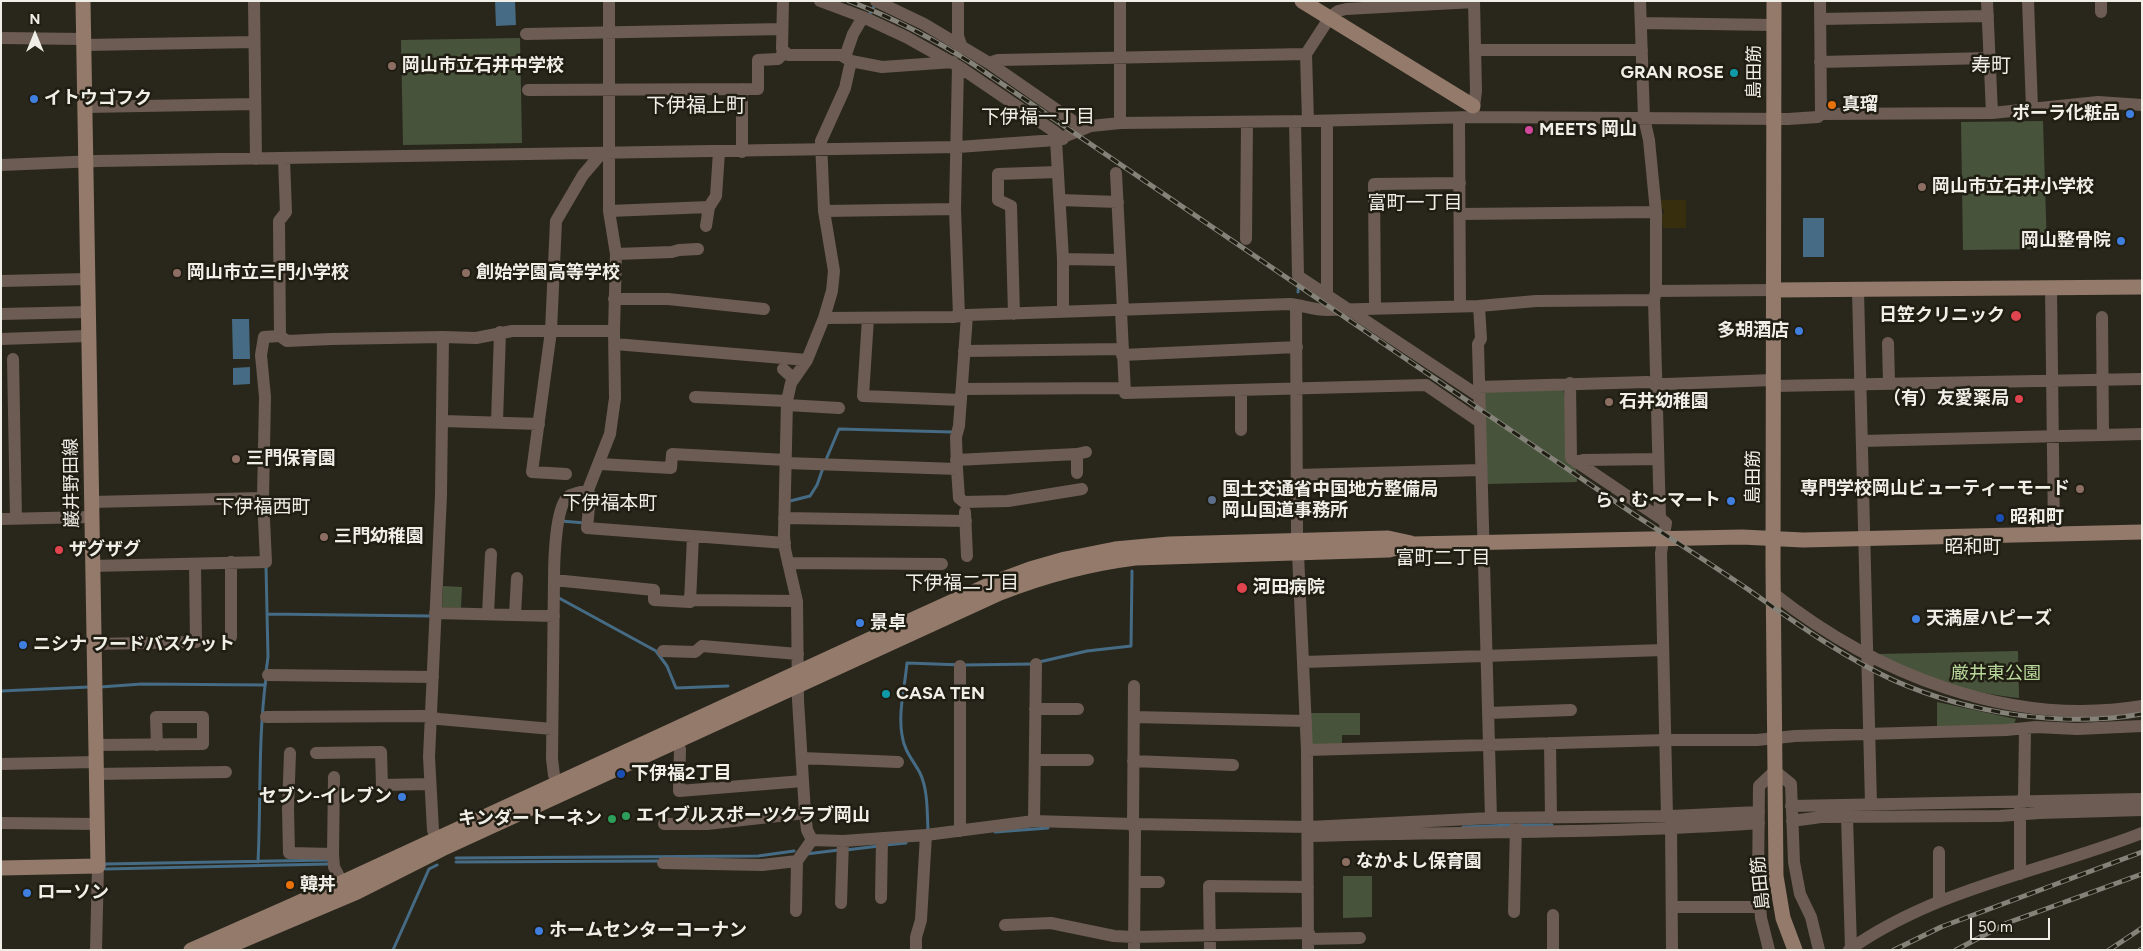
<!DOCTYPE html>
<meta charset="utf-8">
<style>
body{margin:0}
#map{position:relative;width:2143px;height:951px;overflow:hidden;background:#29271c;font-family:Figtree,sans-serif}
canvas{display:block}
.frame{position:absolute;inset:0;border:2px solid #f0efe7;pointer-events:none}
.north{position:absolute;left:10px;top:10px;width:50px;height:50px;-webkit-text-stroke:4px #201d13;paint-order:stroke;rotate:0deg;font-size:14px;font-weight:700;line-height:20px;text-align:center;color:#f0efe7}
.north::after{content:'';display:block;margin:auto;width:18px;height:22px;background:#f0efe7;clip-path:polygon(50% 0,100% 100%,50% 72%,0 100%)}
.scale{position:absolute;left:1970px;top:918px;width:80px;height:22px;box-sizing:border-box;border:2px solid #f0efe7;border-top:0;padding-left:6px;font-size:15px;line-height:18px;white-space:nowrap;color:#f0efe7;-webkit-text-stroke:4px #201d13;paint-order:stroke}
</style>
<div id="map">
<canvas width="2143" height="951"></canvas>
<div class="frame"></div>
<div class="north">N</div>
<div class="scale">50 m</div>
</div>
<script>
const ctx = document.querySelector('canvas').getContext('2d');
ctx.lineJoin = 'round';
function paint(path, color) {
  ctx.fillStyle = color;
  ctx.fill(path, 'evenodd');
}
function trace(path, color, width, dash) {
  ctx.strokeStyle = color;
  ctx.lineWidth = width;
  ctx.lineCap = dash ? 'butt' : 'round';
  ctx.setLineDash(dash || []);
  ctx.stroke(path);
}
function write(font, color, halo, rows, align = 'center') {
  ctx.font = font + ' Figtree,"Noto Sans JP",sans-serif';
  ctx.lineWidth = 5;
  ctx.setLineDash([]);
  ctx.textBaseline = 'middle';
  ctx.strokeStyle = halo;
  ctx.fillStyle = color;
  for (const [text, x, y, turn = 0] of rows) {
    ctx.save();
    ctx.translate(x, y);
    ctx.rotate((+turn || 0) * Math.PI / 180);
    ctx.textAlign = isNaN(turn) ? turn : align;
    if (halo) ctx.strokeText(text, 0, 0);
    ctx.fillText(text, 0, 0);
    ctx.restore();
  }
}
const green = new Path2D(`
 M 520,38 L 522,143 L 403,145 L 401,40 Z
 M 2043,121 L 2047,249 L 1963,250 L 1961,122 Z
 M 1563,388 L 1576,467 L 1577,482 L 1486,484 L 1484,390 Z
 M 443,586 L 462,587 L 461,608 L 442,607 Z
 M 2018,651 L 2019,698 C 1972,693 1917,679 1878,654 Z
 M 1937,702 L 2016,719 L 2013,727 L 1937,729 Z
 M 1309,713 L 1360,713 L 1360,735 L 1342,735 L 1342,746 L 1310,746 Z
 M 1343,876 L 1372,876 L 1372,917 L 1343,918 Z`);
const sand = new Path2D(`
 M 1660,200 L 1686,200 L 1686,228 L 1663,228 L 1663,224 L 1660,224 L 1660,214 L 1664,214 L 1664,209 L 1660,209 Z`);
const water = new Path2D(`
 M 495,1 L 515,1 L 516,25 L 496,26 Z
 M 1803,218 L 1824,218 L 1824,257 L 1803,257 Z
 M 232,319 L 249,319 L 250,359 L 233,359 Z
 M 250,367 L 250,384 L 233,385 L 233,368 Z`);
const stream = new Path2D(`
 M 869,15 L 875,5
 M 1298,292 L 1299,282
 M 825,462 L 839,429 L 952,432
 M 790,501 L 810,496 L 817,485 L 823,468
 M 561,521 L 585,523
 M 559,598 L 656,651 L 667,666 L 676,688 L 728,686
 M 267,614 L 430,616
 M 1039,662 L 1087,651 L 1131,646 L 1132,571
 M 266,672 L 268,657 L 266,566
 M 100,687 L 142,684 L 265,685
 M 1,691 L 89,687
 M 1518,825 L 1552,825
 M 1463,827 L 1512,825
 M 928,830 C 927,811 928,790 920,773 C 913,760 904,751 902,735 C 898,712 905,686 907,663 L 963,665 L 1033,664
 M 995,832 L 1048,828
 M 885,845 L 906,843
 M 846,850 L 879,846
 M 806,854 L 839,850
 M 456,858 L 758,856 L 794,851
 M 258,862 C 261,801 258,739 266,678
 M 456,862 L 660,861
 M 104,866 L 105,864 L 329,860
 M 103,867 L 105,869 L 329,864
 M 393,950 L 429,869 L 437,865`);
const street = new Path2D(`
 M 254,1 L 256,159
 M 609,1 L 609,211 L 616,254 L 614,331 L 615,398 L 610,434 L 588,490 L 590,497 L 587,528 L 785,543
 M 783,1 L 782,49 L 788,55 L 841,55 L 851,61 L 882,67 L 953,62
 M 820,1 L 863,17 L 906,37 L 958,66 L 955,209 L 959,316
 M 876,1 L 924,24 L 989,63 L 998,60 L 1306,54
 M 958,1 L 958,36 L 961,45 L 960,48
 M 1120,1 L 1120,123
 M 1640,1 L 1644,118 L 1649,140 L 1656,212 L 1656,291 L 1654,300 L 1660,518 L 1666,523 L 1661,553 L 1667,816
 M 1820,1 L 1821,114
 M 1987,1 L 1992,113
 M 2028,1 L 2032,108
 M 2101,1 L 2101,12
 M 1820,19 L 1988,16
 M 1641,23 L 1774,25
 M 526,34 L 782,29
 M 1,38 L 83,39
 M 84,45 L 254,42
 M 1475,50 L 1642,50
 M 845,57 L 853,34 L 863,17
 M 1820,62 L 1989,58
 M 989,63 L 1083,128
 M 958,66 L 1055,132 L 1063,139
 M 528,90 L 758,89 L 758,60 L 778,59 L 784,53
 M 85,107 L 255,104
 M 1473,115 L 1476,91 L 1474,1
 M 1459,118 L 1460,306
 M 1295,121 L 1298,276 L 1479,396
 M 1308,121 L 1306,54 L 1330,17 L 1338,11 L 1346,9 L 1474,2
 M 1056,140 L 1063,259 L 1063,312
 M 742,152 L 742,89
 M 1,165 L 97,161 L 958,147 L 1056,140 L 1091,126 L 1120,123 L 1308,121 L 1473,117 L 1788,119 L 1818,117 L 1821,114 L 1992,113 L 2098,102 L 2142,105
 M 1116,173 L 1123,311
 M 1060,200 L 1118,202
 M 609,211 L 709,207
 M 824,211 L 955,209
 M 1460,214 L 1656,212
 M 706,226 L 709,207 L 716,196 L 719,152
 M 1246,239 L 1247,122
 M 616,254 L 672,252 L 679,250 L 698,249
 M 1063,259 L 1120,260
 M 1,281 L 87,279
 M 2051,288 L 2054,534
 M 1656,291 L 1774,290
 M 1858,291 L 1871,804
 M 1327,295 L 1327,121
 M 614,299 L 668,299 L 764,309
 M 1296,305 L 1297,532 L 1307,750 L 1308,950
 M 1479,306 L 1536,301 L 1654,300
 M 1375,308 L 1374,184 L 1460,183
 M 1121,311 L 1125,393 L 1426,385 L 1480,422
 M 1,314 L 88,312
 M 1014,314 L 1011,206 L 998,200 L 998,174 L 1058,172
 M 2102,317 L 2103,435
 M 824,318 L 953,317 L 967,315 L 1290,304 C 1302,305 1314,310 1327,310 L 1479,306 L 1481,339 L 1478,344 L 1491,818
 M 868,318 L 863,396 L 961,400
 M 280,336 L 287,341 L 331,339 L 443,337
 M 1,339 L 88,336
 M 1888,343 L 1889,383
 M 615,344 L 807,360
 M 964,351 L 1122,349
 M 1122,355 L 1297,347
 M 13,359 L 16,519
 M 783,369 L 794,379
 M 1570,383 L 1571,458 L 1660,518
 M 1773,386 L 2142,379
 M 1479,387 L 1647,382 L 1666,384 L 1773,380
 M 962,389 L 1123,388
 M 1241,390 L 1241,430
 M 695,397 L 787,401
 M 787,405 L 839,408
 M 443,421 L 539,424
 M 497,422 L 500,332
 M 1862,441 L 2142,434
 M 1077,454 L 1077,473
 M 956,460 L 1077,454 L 1086,452
 M 1576,462 L 1583,460 L 1658,459
 M 786,463 L 957,469 L 956,437 L 959,426 L 967,315
 M 600,464 L 671,468 L 672,454 L 786,460
 M 957,469 L 959,498 L 964,502 L 1008,501 L 1082,489
 M 566,474 L 532,472 L 551,331 L 556,221 L 583,175 L 601,154
 M 1297,475 L 1481,470
 M 91,502 L 263,498
 M 965,512 L 967,556
 M 784,518 L 966,521
 M 1,519 L 91,517
 M 231,562 L 231,637
 M 788,563 L 942,564
 M 92,566 L 266,562 L 263,498 L 265,397 L 261,355 L 264,337 L 280,336 L 279,221 L 286,212 L 284,159
 M 554,580 C 554,564 555,504 569,496 C 574,493 582,492 588,490
 M 1773,593 C 1875,674 2010,728 2142,706
 M 690,602 L 693,536
 M 435,613 L 554,616
 M 488,614 L 491,554
 M 515,615 L 517,578
 M 94,644 L 196,642 L 195,564
 M 663,651 L 695,652 L 702,646 L 798,654
 M 1304,662 L 1663,650
 M 960,666 L 960,831
 M 268,675 L 433,677
 M 1035,709 L 1078,709
 M 1488,713 L 1571,710
 M 266,717 L 423,716 L 439,719 L 552,729
 M 1134,717 L 1306,721
 M 677,741 L 680,749 L 679,791 L 803,781
 M 1550,743 L 1551,818
 M 96,745 L 203,744 L 203,717 L 156,717 L 157,745
 M 1307,750 L 1666,740 L 1757,740 L 1795,736 L 2006,730 L 2036,727 L 2077,729 L 2142,726
 M 290,753 L 288,809 L 289,853 L 333,854 L 334,777
 M 316,753 L 381,752 L 382,785 L 430,784
 M 802,758 L 898,762
 M 1035,760 L 1088,760
 M 1133,761 L 1233,765
 M 1,764 L 96,762
 M 96,774 L 226,772
 M 561,790 L 554,775 L 552,759 L 554,580 L 654,590 L 654,600 L 690,602 L 693,600 L 797,601
 M 1791,806 L 2142,799
 M 1847,817 L 1851,948
 M 1034,821 L 1036,664
 M 1671,821 L 1672,950
 M 1792,821 L 1821,817 L 2000,816 L 2039,813 L 2142,810
 M 1,823 L 97,824
 M 664,824 L 707,824 L 805,813
 M 1309,836 C 1459,831 1609,834 1759,823
 M 812,840 L 843,841 L 926,835 L 1034,821 L 1133,824 L 1309,827 L 1491,818 L 1671,816 L 1759,812
 M 812,840 L 807,830 L 805,813 L 798,700 L 797,601 L 785,549 L 784,535 L 787,401 L 791,383 L 807,360 L 824,318 L 832,291 L 834,271 L 824,211 L 821,141 L 845,88 L 851,61
 M 440,846 L 433,830 L 429,757 L 441,495 L 443,337 L 476,338 L 512,331 L 614,331
 M 1939,852 L 1939,902
 M 333,854 L 334,867 L 342,882
 M 663,863 L 762,865 L 797,861 L 812,840
 M 2020,874 L 2020,805 L 2024,795 L 2025,729
 M 1135,882 L 1159,882
 M 881,898 L 882,838
 M 841,903 L 843,841
 M 1672,907 L 1760,907
 M 796,911 L 797,861
 M 1514,912 L 1516,825
 M 1005,925 L 1051,923 L 1114,936 L 1134,937 L 1309,933
 M 1308,939 L 1360,938
 M 96,950 L 98,866
 M 916,950 L 916,937 L 921,920 L 926,835
 M 1134,950 L 1135,831 L 1133,824 L 1134,686
 M 1210,950 L 1209,886 L 1308,887
 M 1553,950 L 1553,915
 M 1769,950 L 1761,918 L 1758,882 L 1759,786 L 1775,771 L 1791,784 L 1794,862 L 1800,894 L 1811,917 L 1819,950
 M 1849,950 C 1936,888 2045,871 2142,833`);
const secondary = new Path2D(`
 M 1302,1 L 1473,106
 M 1774,1 L 1773,566 L 1776,876 L 1783,918 L 1795,950
 M 1774,290 L 2142,287
 M 1,868 L 98,866 L 83,1
 M 191,950 L 293,905 L 918,617 L 995,582 L 1030,569 L 1065,559 L 1115,549 L 1169,544 L 1388,538 L 1411,543
 M 220,950 L 357,892 L 442,849 L 1000,593 C 1043,576 1088,564 1135,558 L 1389,550 L 1412,544 L 1742,537 L 1803,540 L 2142,532`);
const rail = new Path2D(`
 M 849,1 C 893,18 936,40 976,66 L 1635,515 C 1672,539 1709,563 1746,588 C 1793,621 1841,656 1893,680 C 1967,713 2062,728 2142,714
 M 1894,950 L 1941,927 L 2142,852
 M 1956,950 L 2007,923 L 2142,874
 M 2109,950 L 2142,928
 M 2140,950 L 2142,949`);
const markers = [
 [392,66,5,"#8d6e63"],
 [1734,73,5,"#0f9aa8"],
 [34,99,5,"#3f7fe0"],
 [1832,105,5,"#e8710a"],
 [2130,114,5,"#3f7fe0"],
 [1529,130,5,"#d1479c"],
 [1922,187,5,"#8d6e63"],
 [2121,241,5,"#3f7fe0"],
 [177,273,5,"#8d6e63"],
 [466,273,5,"#8d6e63"],
 [2016,316,6,"#e0444e"],
 [1799,331,5,"#3f7fe0"],
 [2019,399,5,"#e0444e"],
 [1609,402,5,"#8d6e63"],
 [236,459,5,"#8d6e63"],
 [2080,489,5,"#8d6e63"],
 [1212,500,5,"#5c6f8a"],
 [1731,501,5,"#3f7fe0"],
 [2000,518,5,"#1a4fb4"],
 [324,537,5,"#8d6e63"],
 [59,550,5,"#e0444e"],
 [1242,588,6,"#e0444e"],
 [1916,619,5,"#3f7fe0"],
 [860,623,5,"#3f7fe0"],
 [23,645,5,"#3f7fe0"],
 [886,694,5,"#0f9aa8"],
 [621,774,5,"#1a4fb4"],
 [402,797,5,"#3f7fe0"],
 [626,816,5,"#2e9e5b"],
 [612,819,5,"#2e9e5b"],
 [1346,862,5,"#8d6e63"],
 [290,885,5,"#e8710a"],
 [27,893,5,"#3f7fe0"],
 [539,931,5,"#3f7fe0"]
];
const poiNames = [
 ["岡山市立石井中学校",402,66],
 ["GRAN ROSE",1724,73,"right"],
 ["イトウゴフク",44,99],
 ["真瑠",1842,105],
 ["ポーラ化粧品",2120,114,"right"],
 ["MEETS 岡山",1539,130],
 ["岡山市立石井小学校",1932,187],
 ["岡山整骨院",2111,241,"right"],
 ["岡山市立三門小学校",187,273],
 ["創始学園高等学校",476,273],
 ["日笠クリニック",2005,316,"right"],
 ["多胡酒店",1789,331,"right"],
 ["（有）友愛薬局",2009,399,"right"],
 ["石井幼稚園",1619,402],
 ["三門保育園",246,459],
 ["専門学校岡山ビューティーモード",2070,489,"right"],
 ["国土交通省中国地方整備局",1222,490],
 ["岡山国道事務所",1222,511],
 ["ら・む〜マート",1721,501,"right"],
 ["昭和町",2010,518],
 ["三門幼稚園",334,537],
 ["ザグザグ",69,550],
 ["河田病院",1253,588],
 ["天満屋ハピーズ",1926,619],
 ["景卓",870,623],
 ["ニシナ フードバスケット",33,645],
 ["CASA TEN",896,694],
 ["下伊福2丁目",631,774],
 ["セブン-イレブン",392,797,"right"],
 ["エイブルスポーツクラブ岡山",636,816],
 ["キンダートーネン",602,819,"right"],
 ["なかよし保育園",1356,862],
 ["韓丼",300,885],
 ["ローソン",37,893],
 ["ホームセンターコーナン",549,931]
];
const streetNames = [
 ["島田筋",1755,72,-90],
 ["島田筋",1754,477,-90],
 ["巌井野田線",72,483,-91],
 ["島田筋",1761,883,-96]
];
const parkNames = [
 ["厳井東公園",1996,674]
];
const neighbourhoodNames = [
 ["下伊福一丁目",1038,117],
 ["富町一丁目",1415,203],
 ["下伊福本町",610,503],
 ["下伊福西町",263,507],
 ["昭和町",1973,547],
 ["富町二丁目",1443,558],
 ["下伊福二丁目",962,583]
];
const quarterNames = [
 ["寿町",1991,66],
 ["下伊福上町",696,106]
];
paint(green, '#47543b');
paint(sand, '#362e0d');
paint(water, '#466b84');
trace(stream, '#466b84', 3);
trace(street, '#6d5c53', 12);
trace(secondary, '#947a6b', 15);
trace(rail, '#848279', 5);
trace(rail, '#201d13', 3, [9]);
for (const [x, y, r, color] of markers) {
  const dot = new Path2D();
  dot.arc(x, y, r, 0, 2 * Math.PI);
  ctx.fillStyle = color;
  ctx.fill(dot);
  trace(dot, '#201d13', 2);
}
write('bold 18px', '#f0efe7', '#201d13', poiNames, 'left');
write('18px', '#f0efe7', '#201d13', streetNames);
write('18px', '#b9d89b', '#201d13', parkNames);
write('19px', '#f0efe7', '#201d13', neighbourhoodNames);
write('20px', '#f0efe7', '#201d13', quarterNames);
</script>
